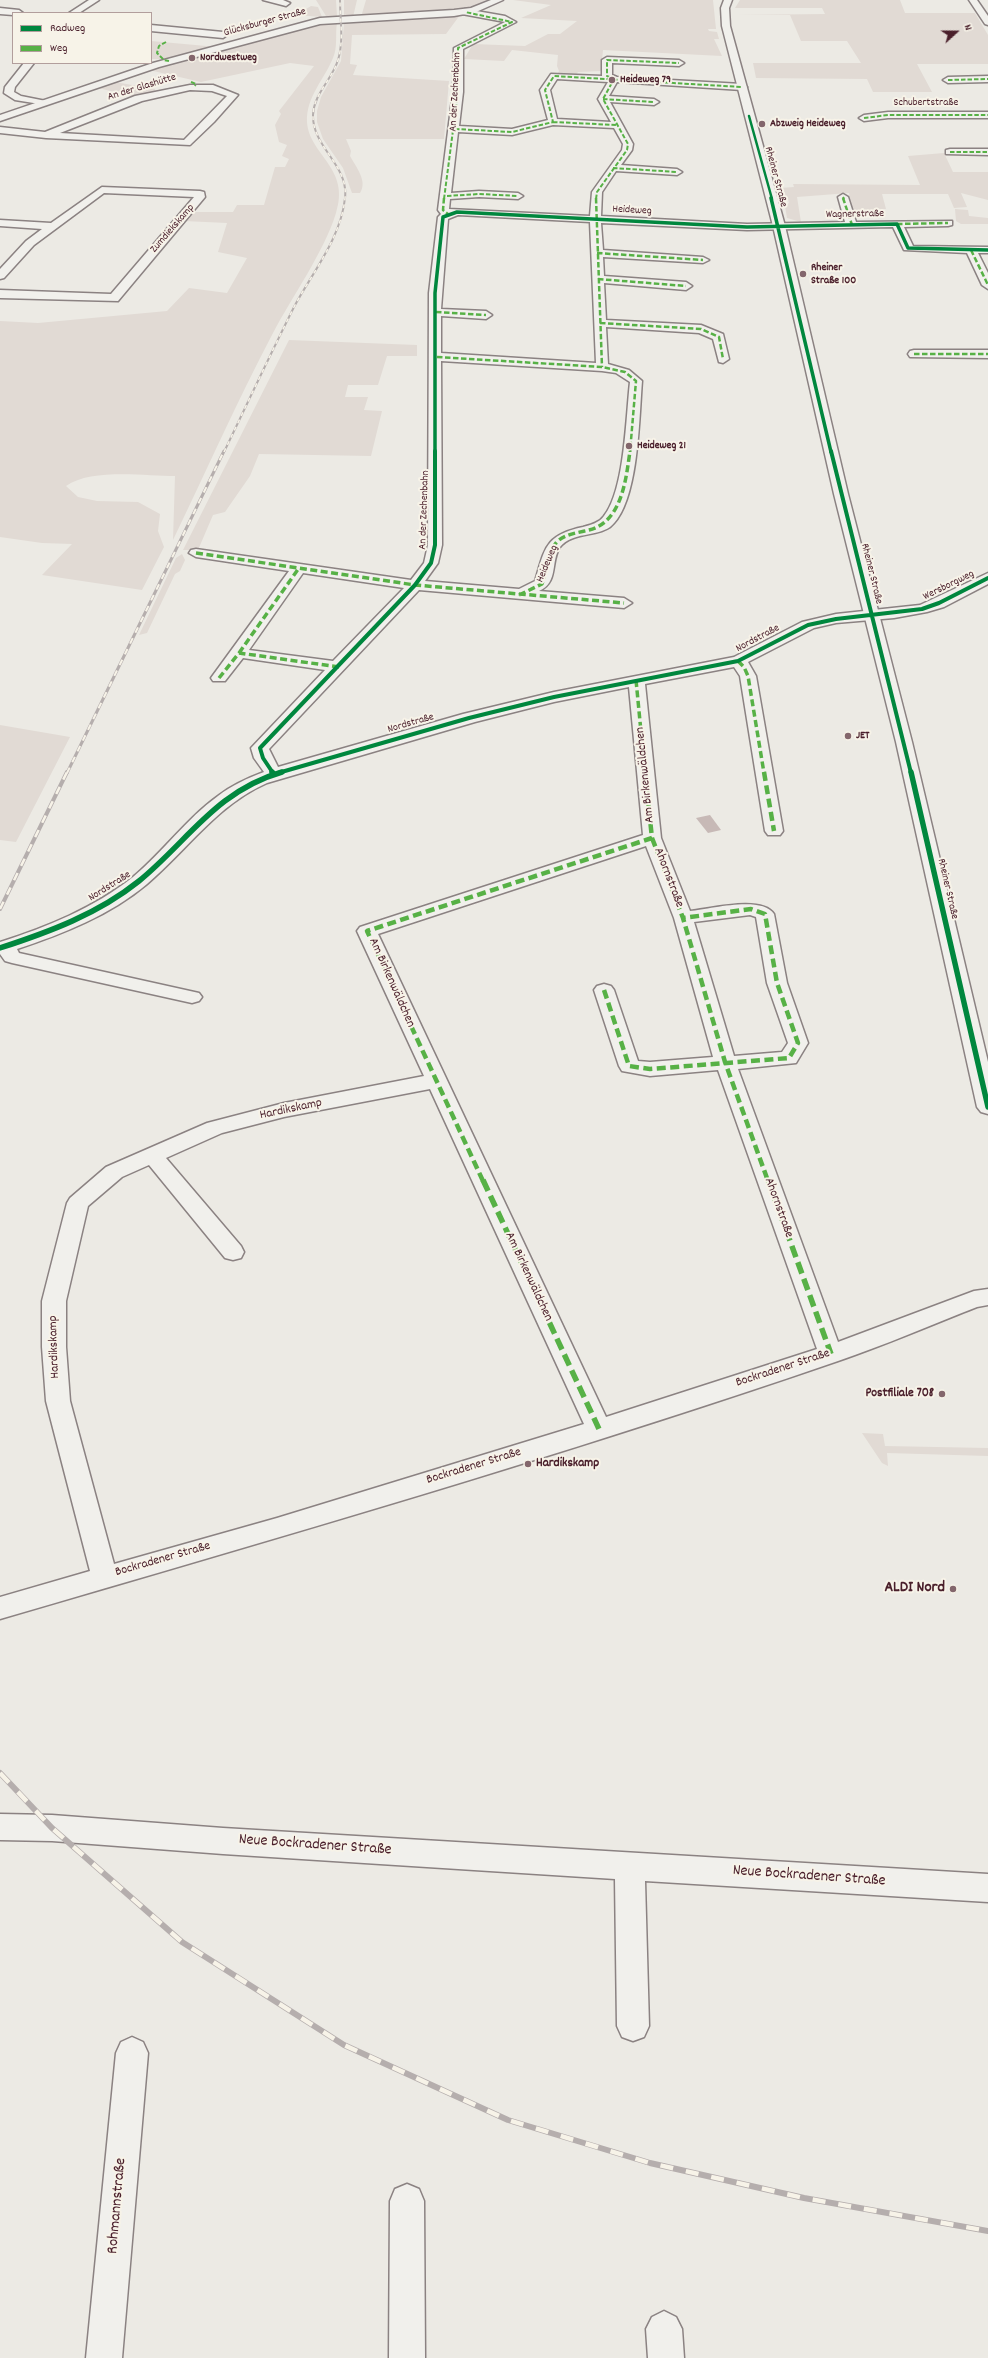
<!DOCTYPE html>
<meta charset="utf-8">
<style>
body{margin:0}
#map{position:relative;width:988px;height:2358px;overflow:hidden;background:#eceae4;font-family:Dekko,sans-serif}
canvas{display:block}
.legend{position:absolute;left:12px;top:12px;width:140px;height:52px;box-sizing:border-box;background:#f7f3e8;border:1px solid #b29e9c;margin:0;padding:5px 7px;list-style:none;font-size:12px;color:#4a1f2b}
.legend li{display:flex;align-items:center;gap:8px;height:20px}
.legend b{width:20px;border:1px solid #b29e9c}
.north{position:absolute;left:936px;top:12px;width:40px;height:40px;-webkit-text-stroke:3px #f7f3e8;paint-order:stroke;rotate:69deg;font-size:11px;font-weight:700;line-height:16px;text-align:center;color:#4a1f2b}
.north::after{content:'';display:block;margin:auto;width:14px;height:18px;background:#4a1f2b;clip-path:polygon(50% 0,100% 100%,50% 72%,0 100%)}
</style>
<div id="map">
<canvas width="988" height="2358"></canvas>
<ul class="legend">
<li><b style="height:5px;background:#00873e"></b>Radweg</li>
<li><b style="height:5px;background:#57b146"></b>Weg</li>
</ul>
<div class="north">N</div>
</div>
<script>
const ctx = document.querySelector('canvas').getContext('2d');
ctx.lineJoin = 'round';
function paint(path, color) {
  ctx.fillStyle = color;
  ctx.fill(path, 'evenodd');
}
function trace(path, color, width, dash) {
  ctx.strokeStyle = color;
  ctx.lineWidth = width;
  ctx.lineCap = dash ? 'butt' : 'round';
  ctx.setLineDash(dash || []);
  ctx.stroke(path);
}
function write(font, color, halo, rows, align = 'center') {
  ctx.font = font + ' Dekko,sans-serif';
  ctx.lineWidth = 4;
  ctx.setLineDash([]);
  ctx.textBaseline = 'middle';
  ctx.strokeStyle = halo;
  ctx.fillStyle = color;
  for (const [text, x, y, turn = 0] of rows) {
    ctx.save();
    ctx.translate(x, y);
    ctx.rotate((+turn || 0) * Math.PI / 180);
    ctx.textAlign = isNaN(turn) ? turn : align;
    if (halo) ctx.strokeText(text, 0, 0);
    ctx.fillText(text, 0, 0);
    ctx.restore();
  }
}
const green = new Path2D(`
 M 316,0 L 336,0 L 337,17 L 326,16 Z
 M 344,0 L 357,0 L 353,17 L 344,17 Z
 M 366,0 L 494,0 L 462,11 L 361,17 Z
 M 513,0 L 713,0 L 716,29 L 708,29 L 709,31 L 717,32 L 719,39 L 714,39 L 722,56 L 603,50 L 601,71 L 578,72 L 575,76 L 557,75 L 559,71 L 557,66 L 558,55 L 512,50 L 504,61 L 464,59 L 473,44 L 525,46 L 548,34 L 560,34 L 577,21 L 521,18 L 551,5 Z
 M 740,0 L 900,0 L 905,13 L 975,13 L 988,35 L 988,64 L 917,64 L 932,92 L 873,92 L 867,79 L 756,78 L 753,63 L 861,63 L 847,41 L 801,41 L 790,15 L 737,15 L 825,14 L 822,8 L 735,8 Z
 M 311,6 L 318,7 L 322,17 L 296,15 Z
 M 460,15 L 446,34 L 352,35 L 350,64 L 357,65 L 353,75 L 449,81 L 444,139 L 346,139 L 351,151 L 350,156 C 356,167 368,181 360,193 L 352,193 L 343,168 L 323,139 L 317,122 L 317,111 L 321,97 L 341,61 L 344,23 Z
 M 323,23 L 337,23 C 335,34 338,47 333,58 C 324,80 306,97 307,122 C 309,155 351,168 336,213 C 324,252 292,297 273,333 C 237,401 206,472 173,540 L 175,476 C 145,476 91,468 66,486 L 78,497 L 97,501 L 138,502 L 160,514 L 158,531 L 164,547 L 142,590 L 42,575 L 72,544 L 42,543 L 0,537 L 0,321 L 38,323 L 167,311 L 189,288 L 227,293 L 247,258 L 218,252 L 227,223 L 184,221 L 192,212 L 233,212 L 237,205 L 264,205 L 275,167 L 285,167 L 289,159 L 282,156 L 287,145 L 279,142 L 275,125 L 281,114 L 279,111 L 314,66 L 290,63 L 201,82 L 149,70 Z
 M 151,41 L 217,47 L 170,59 L 151,59 Z
 M 115,82 L 155,89 L 155,93 L 136,97 L 98,88 Z
 M 944,153 L 953,172 L 988,172 L 988,200 L 961,193 L 967,207 L 954,208 L 948,194 L 882,194 L 886,209 L 851,211 L 849,193 L 797,197 L 801,222 L 787,218 L 785,206 L 789,203 L 788,199 L 781,197 L 780,188 L 794,187 L 793,184 L 920,185 L 908,156 Z
 M 955,209 L 968,210 L 969,216 L 988,218 L 988,224 L 961,224 L 956,221 Z
 M 289,340 L 417,345 L 417,356 L 387,356 L 378,385 L 348,385 L 345,397 L 368,397 L 364,410 L 382,411 L 371,456 L 259,454 L 250,476 L 225,512 L 213,515 L 198,550 L 183,550 Z
 M 182,554 L 185,560 L 180,571 L 175,574 L 147,633 L 139,635 L 176,558 Z
 M 0,725 L 70,737 L 16,842 L 0,840 Z
 M 862,1433 L 883,1434 L 885,1446 L 988,1448 L 988,1456 L 887,1453 L 888,1466 L 882,1463 Z`);
const water = new Path2D(`
 M 710,815 L 721,830 L 708,833 L 696,818 Z`);
const minor = new Path2D(`
 M 89,0 L 99,0 L 79,13 L 69,13 Z
 M 263,0 L 283,0 L 290,3 L 286,6 Z
 M 969,0 L 977,0 L 988,16 L 988,25 L 985,24 Z
 M 0,8 L 19,10 L 23,13 L 13,13 L 13,15 L 0,14 Z
 M 465,9 L 505,16 L 516,22 L 463,49 L 463,92 L 459,126 L 512,129 L 548,120 L 540,90 L 551,74 L 602,76 L 602,60 L 607,57 L 679,60 L 684,63 L 679,66 L 612,63 L 612,75 L 617,77 L 742,84 L 747,87 L 742,90 L 617,82 L 609,96 L 654,99 L 659,102 L 654,105 L 610,102 L 633,144 L 632,150 L 621,165 L 677,169 L 682,172 L 677,175 L 616,171 L 602,192 L 601,216 L 747,224 L 845,222 L 838,197 L 843,194 L 848,197 L 856,222 L 952,221 L 952,225 L 948,226 L 904,227 L 913,246 L 988,247 L 988,253 L 978,253 L 988,273 L 988,289 L 982,285 L 967,253 L 904,250 L 893,227 L 747,230 L 601,223 L 603,250 L 703,257 L 709,260 L 703,263 L 603,257 L 604,276 L 686,282 L 692,286 L 686,290 L 604,283 L 606,320 L 701,325 L 723,334 L 729,359 L 723,363 L 719,362 L 713,339 L 699,333 L 606,327 L 608,364 L 629,370 L 642,381 C 639,416 639,504 610,527 C 596,537 572,532 560,547 C 550,562 559,582 539,591 L 624,598 L 632,603 L 624,608 L 419,590 L 269,749 L 278,767 L 463,714 L 554,692 L 734,657 L 802,622 L 836,614 L 920,605 L 988,573 L 988,584 L 944,607 L 927,612 L 894,618 L 836,623 L 814,628 L 748,662 L 756,676 L 783,831 L 780,835 L 768,835 L 765,831 L 740,676 L 734,667 L 645,684 L 661,838 L 690,911 C 710,909 762,895 774,914 L 787,983 L 808,1043 L 796,1063 L 738,1069 L 838,1342 L 974,1291 L 988,1289 L 988,1305 L 977,1307 C 931,1325 885,1345 838,1361 C 562,1456 280,1537 0,1619 L 0,1597 L 90,1571 L 46,1401 L 42,1347 L 42,1301 L 67,1203 L 70,1198 L 106,1167 L 207,1123 L 284,1103 L 424,1076 L 357,931 L 360,927 L 643,835 L 629,687 L 554,702 L 475,722 L 267,783 C 217,805 188,849 147,884 C 110,915 63,934 17,949 L 19,953 L 199,993 L 202,997 L 199,1001 L 192,1003 L 12,963 L 5,961 L 0,954 L 0,942 C 47,927 94,908 133,877 C 163,852 186,819 218,796 C 232,785 248,778 264,772 L 254,758 L 251,748 L 325,670 L 243,658 L 225,681 L 213,681 L 211,678 L 289,571 L 196,557 L 189,553 L 191,550 L 196,549 L 411,580 L 424,563 L 428,545 L 429,293 L 438,217 L 441,214 L 438,210 L 453,92 L 454,48 L 505,22 L 462,14 L 461,12 ZM 557,79 L 608,82 L 598,99 L 611,122 L 557,119 L 550,90 ZM 553,125 L 614,128 L 623,144 L 622,150 L 592,192 L 590,216 L 449,209 L 450,199 L 479,197 L 518,199 L 523,196 L 518,193 L 479,191 L 451,193 L 458,132 L 512,135 ZM 458,215 L 590,222 L 596,363 L 441,353 L 441,316 L 486,319 L 492,315 L 486,311 L 441,309 L 448,219 ZM 441,361 L 602,371 L 616,373 L 630,382 C 626,416 625,489 604,516 C 599,523 590,525 583,527 C 545,535 545,548 535,581 L 519,589 L 425,581 L 438,563 L 442,545 ZM 303,573 L 404,588 L 333,661 L 249,650 ZM 646,846 L 674,918 L 713,1057 L 650,1062 L 638,1061 L 614,990 L 611,986 L 604,984 L 597,986 L 594,990 L 619,1066 L 622,1071 L 650,1076 L 718,1070 L 817,1349 L 606,1417 L 378,934 ZM 750,915 L 756,917 L 767,983 L 788,1043 L 782,1052 L 734,1056 L 694,922 ZM 430,1089 L 584,1424 L 277,1518 L 114,1564 L 70,1401 L 66,1347 L 66,1301 L 88,1206 L 122,1177 L 149,1165 L 225,1258 L 233,1260 L 241,1258 L 244,1252 L 241,1246 L 166,1158 L 222,1133 L 284,1117 Z
 M 151,25 L 223,32 L 227,35 L 223,38 L 151,31 Z
 M 24,63 L 34,63 L 15,87 L 14,92 L 21,96 L 46,101 L 46,105 L 15,100 L 4,93 L 5,87 Z
 M 988,76 L 988,82 L 948,83 L 943,80 L 948,77 Z
 M 190,85 L 213,85 L 238,95 L 214,122 L 190,145 L 46,138 L 0,133 L 0,127 L 45,132 L 135,96 ZM 190,90 L 212,91 L 227,96 L 184,140 L 60,133 L 142,101 Z
 M 888,112 L 988,112 L 988,118 L 888,118 L 864,121 L 859,118 L 864,115 Z
 M 950,149 L 988,149 L 988,155 L 946,154 L 946,150 Z
 M 102,187 L 200,191 L 204,192 L 205,197 L 118,301 L 0,298 L 0,290 L 111,294 L 194,197 L 104,193 L 34,245 L 4,278 L 0,279 L 0,269 L 26,241 L 42,229 L 0,226 L 0,220 L 51,223 Z
 M 914,350 L 988,350 L 988,358 L 910,357 L 908,354 L 910,351 Z
 M 0,1814 L 52,1815 L 223,1828 L 988,1874 L 988,1902 L 645,1881 L 649,2026 L 644,2037 L 633,2041 L 622,2037 L 617,2026 L 615,1879 L 223,1854 L 52,1841 L 0,1840 Z
 M 132,2037 L 143,2042 L 148,2053 L 122,2358 L 86,2358 L 116,2053 L 121,2042 Z
 M 407,2184 L 419,2189 L 424,2201 L 425,2358 L 389,2358 L 390,2201 L 395,2189 Z
 M 664,2311 L 676,2317 L 682,2329 L 684,2358 L 648,2358 L 646,2329 L 652,2317 Z`);
const major = new Path2D(`
 M 491,0 L 503,0 L 476,12 L 454,16 L 320,24 L 159,67 L 0,121 L 0,115 L 153,63 L 320,18 L 454,10 L 471,8 Z
 M 724,0 L 732,0 L 729,8 L 730,26 L 785,226 L 848,494 L 912,742 L 988,1062 L 988,1114 L 981,1112 L 977,1107 L 896,742 L 834,494 L 773,226 L 722,26 L 721,8 Z`);
const railFar3 = new Path2D(`
 M 224,452 C 247,404 270,355 294,307 C 312,273 341,238 345,198 C 349,165 312,147 313,115 C 314,93 332,80 338,60 C 344,41 340,20 340,0`);
const railFar2 = new Path2D(`
 M 67,773 L 224,451`);
const railFar1 = new Path2D(`
 M 0,909 L 67,772`);
const rail = new Path2D(`
 M 0,1773 L 52,1828 L 182,1942 L 344,2045 L 508,2120 L 650,2163 L 804,2198 L 988,2231`);
const quietFar4 = new Path2D(`
 M 166,42 L 159,46 L 157,53 L 164,60 L 169,61
 M 948,80 L 988,79
 M 191,82 L 196,84 L 195,86
 M 603,99 L 654,102
 M 864,118 L 888,115 L 988,115
 M 553,122 L 616,125
 M 455,129 L 512,132 L 553,122 L 545,90 L 554,76 L 742,87
 M 950,152 L 988,152
 M 613,168 L 677,172
 M 447,196 L 479,194 L 518,196
 M 843,197 L 844,199
 M 444,199 L 458,92 L 458,48 L 512,22 L 465,12
 M 596,199 L 597,192 L 627,150 L 628,144 L 603,99 L 614,79 L 607,76 L 607,60 L 679,63`);
const quietFar3 = new Path2D(`
 M 444,198 L 443,210 L 448,214
 M 596,198 L 602,367
 M 843,198 L 852,225
 M 897,224 L 948,223
 M 971,250 L 988,285
 M 597,253 L 703,260
 M 598,279 L 686,286
 M 436,312 L 486,315
 M 600,323 L 701,329 L 719,337 L 723,359
 M 914,354 L 988,354
 M 437,357 L 602,367 L 625,372 L 636,381 L 630,452`);
const quietFar2 = new Path2D(`
 M 196,553 L 415,585 L 624,603
 M 519,595 L 542,584 C 546,572 547,553 556,543 C 564,534 577,533 589,530 C 622,522 626,479 630,451
 M 239,653 L 299,568
 M 738,661 L 744,667 L 748,676 L 764,773
 M 219,678 L 239,653 L 339,667
 M 636,680 L 645,773`);
const quietFar1 = new Path2D(`
 M 764,772 L 774,831
 M 652,838 L 683,918 L 725,1062 L 768,1181
 M 604,990 L 629,1066 L 650,1069 L 789,1058 L 798,1043 L 777,983 L 765,914 L 751,909 L 683,918
 M 483,1181 L 367,931 L 652,838 L 645,772`);
const quiet = new Path2D(`
 M 483,1180 L 599,1429
 M 768,1180 L 831,1354`);
const cyclewayFar3 = new Path2D(`
 M 749,116 L 772,199`);
const cyclewayFar2 = new Path2D(`
 M 771,198 L 831,452
 M 435,452 L 435,293 L 443,217 L 457,212 L 747,227 L 897,224 L 908,248 L 988,250`);
const cyclewayFar1 = new Path2D(`
 M 831,451 L 911,773
 M 273,773 L 263,758 L 260,748 L 415,585 L 431,563 L 435,545 L 435,451
 M 278,773 L 469,718 L 554,697 L 738,661 L 808,625 L 836,619 L 922,609 L 939,603 L 988,578`);
const cycleway = new Path2D(`
 M 272,772 L 274,774
 M 911,772 L 988,1107
 M 0,948 C 49,932 98,914 139,881 C 188,841 216,791 282,772`);
const markers = [
 [192,58,4,"#83666c"],
 [612,80,4,"#83666c"],
 [762,124,4,"#83666c"],
 [803,274,4,"#83666c"],
 [629,446,4,"#83666c"],
 [848,736,4,"#83666c"],
 [942,1394,4,"#83666c"],
 [528,1464,4,"#83666c"],
 [953,1589,4,"#83666c"]
];
const farStreetnames = [
 ["Glücksburger Straße",265,23,-15],
 ["An der Glashütte",142,88,-17],
 ["An der Zechenbahn",456,92,-87],
 ["Schubertstraße",926,103],
 ["Rheiner Straße",775,177,75],
 ["Heideweg",632,211,3],
 ["Wagnerstraße",855,215,-1],
 ["Zumdiekskamp",173,229,-49],
 ["An der Zechenbahn",425,510,-88],
 ["Heideweg",548,564,-67],
 ["Rheiner Straße",871,574,76],
 ["Wersborgweg",949,586,-26],
 ["Nordstraße",758,639,-28],
 ["Nordstraße",411,724,-16],
 ["Nordstraße",110,887,-32],
 ["Rheiner Straße",947,889,77]
];
const farPoinames = [
 ["Nordwestweg",200,58],
 ["Heideweg 79",620,80],
 ["Abzweig Heideweg",770,124],
 ["Rheiner",811,268],
 ["Straße 100",811,281],
 ["Heideweg 21",637,446],
 ["JET",856,736]
];
const streetNames = [
 ["Am Birkenwäldchen",646,775,-96],
 ["Ahornstraße",668,878,69],
 ["Am Birkenwäldchen",391,983,66],
 ["Hardikskamp",291,1110,-12],
 ["Ahornstraße",778,1208,70],
 ["Am Birkenwäldchen",528,1277,65],
 ["Hardikskamp",55,1347,-92],
 ["Bockradener Straße",783,1369,-18],
 ["Bockradener Straße",474,1467,-17],
 ["Bockradener Straße",163,1560,-16]
];
const poiNames = [
 ["Postfiliale 708",934,1394],
 ["Hardikskamp",536,1464,"left"]
];
const nearPoinames = [
 ["ALDI Nord",945,1589]
];
const nearStreetnames = [
 ["Neue Bockradener Straße",315,1846,4],
 ["Neue Bockradener Straße",809,1877,4],
 ["Rohmannstraße",118,2206,-85]
];
paint(green, '#e1dad4');
paint(water, '#c7b9b6');
trace(minor, '#8b8282', 3);
trace(major, '#8b8282', 3);
paint(minor, '#f1f0ec');
paint(major, '#f1f0ec');
trace(railFar3, '#b5aead', 2);
trace(railFar2, '#b5aead', 3);
trace(railFar1, '#b5aead', 4);
trace(rail, '#b5aead', 6);
trace(railFar3, '#f7f3e8', 1.5, [4]);
trace(railFar2, '#f7f3e8', 2, [6]);
trace(railFar1, '#f7f3e8', 2.5, [8]);
trace(rail, '#f7f3e8', 4.5, [13]);
trace(quietFar4, '#57b146', 2, [4.5, 2]);
trace(quietFar3, '#57b146', 2.5, [5.5, 2.5]);
trace(quietFar2, '#57b146', 3.5, [7, 3.5]);
trace(quietFar1, '#57b146', 4.5, [9, 4.5]);
trace(quiet, '#57b146', 5.5, [12, 5.5]);
trace(cyclewayFar3, '#00873e', 2.5);
trace(cyclewayFar2, '#00873e', 3.5);
trace(cyclewayFar1, '#00873e', 4);
trace(cycleway, '#00873e', 5.5);
for (const [x, y, r, color] of markers) {
  const dot = new Path2D();
  dot.arc(x, y, r, 0, 2 * Math.PI);
  ctx.fillStyle = color;
  ctx.fill(dot);
  trace(dot, '#f7f3e8', 1.5);
}
write('11px', '#4a1f2b', '#f7f3e8', farStreetnames);
write('bold 11px', '#4a1f2b', '#f7f3e8', farPoinames, 'left');
write('13px', '#4a1f2b', '#f7f3e8', streetNames);
write('bold 13px', '#4a1f2b', '#f7f3e8', poiNames, 'right');
write('bold 16px', '#4a1f2b', '#f7f3e8', nearPoinames, 'right');
write('16px', '#4a1f2b', '#f7f3e8', nearStreetnames);
</script>
